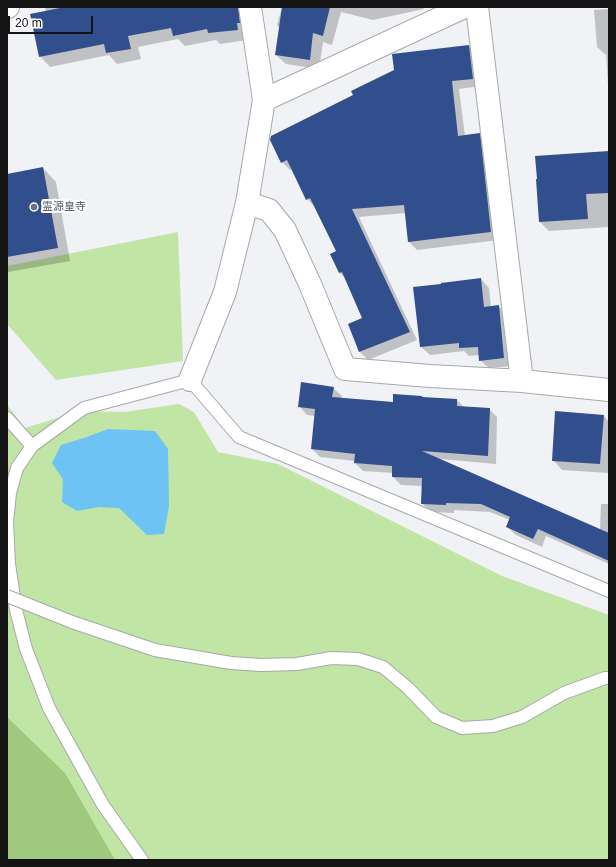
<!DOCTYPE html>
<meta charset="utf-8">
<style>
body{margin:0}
#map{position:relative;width:616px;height:867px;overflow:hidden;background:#f1f2f5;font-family:Arial,sans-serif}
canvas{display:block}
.frame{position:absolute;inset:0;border:8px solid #141415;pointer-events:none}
.scale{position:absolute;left:8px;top:16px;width:85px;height:18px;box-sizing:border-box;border:2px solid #141415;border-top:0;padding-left:5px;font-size:12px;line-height:14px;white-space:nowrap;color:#141415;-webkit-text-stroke:3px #fff;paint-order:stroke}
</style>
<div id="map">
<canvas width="616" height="867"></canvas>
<div class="frame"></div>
<div class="scale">20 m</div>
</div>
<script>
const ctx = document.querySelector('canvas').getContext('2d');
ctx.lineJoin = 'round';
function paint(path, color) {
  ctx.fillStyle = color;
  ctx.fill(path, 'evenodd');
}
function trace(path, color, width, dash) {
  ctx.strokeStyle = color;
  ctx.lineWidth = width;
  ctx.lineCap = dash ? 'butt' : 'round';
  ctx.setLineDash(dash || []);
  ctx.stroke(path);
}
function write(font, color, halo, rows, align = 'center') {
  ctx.font = font + ' Arial,"Noto Sans JP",sans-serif';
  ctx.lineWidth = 4;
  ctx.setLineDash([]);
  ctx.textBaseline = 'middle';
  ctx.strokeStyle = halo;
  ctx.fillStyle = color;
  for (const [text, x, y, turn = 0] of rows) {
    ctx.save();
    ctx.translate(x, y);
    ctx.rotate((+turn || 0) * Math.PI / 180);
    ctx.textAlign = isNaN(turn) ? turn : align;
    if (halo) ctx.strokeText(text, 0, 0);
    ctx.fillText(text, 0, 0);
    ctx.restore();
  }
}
const green = new Path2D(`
 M 178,232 L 183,361 L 56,380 L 7,324 L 7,266 Z
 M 7,404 L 11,410 L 25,428 L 80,411 L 124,412 L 179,404 L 194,412 L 218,452 L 278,464 L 502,576 L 609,615 L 609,860 L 7,860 Z`);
const forest = new Path2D(`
 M 7,717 L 65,773 L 115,860 L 7,860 Z`);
const water = new Path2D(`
 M 108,429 L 155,431 L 168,449 L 169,506 L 164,534 L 147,535 L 119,508 L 99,507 L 77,511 L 62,502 L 63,479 L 52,463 L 61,445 L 87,437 Z`);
const shadow = new Path2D(`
 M 45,7 L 242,7 L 247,40 L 220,44 L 216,40 L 185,46 L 178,39 L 138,47 L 141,59 L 117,64 L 109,55 L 50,67 L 40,56 L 46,12 Z
 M 282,7 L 423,7 L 424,9 L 373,20 L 341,12 L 332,45 L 323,42 L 319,69 L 286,64 L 276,55 L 280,28 L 277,25 Z
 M 609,9 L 609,99 L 606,55 L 597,47 L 594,10 Z
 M 469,46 L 477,54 L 481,86 L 459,89 L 465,136 L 479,134 L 487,142 L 499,240 L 417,250 L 409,242 L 406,213 L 359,217 L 417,340 L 368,360 L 360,352 L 349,324 L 363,319 L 345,278 L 340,273 L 337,252 L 315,207 L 307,199 L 293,169 L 290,170 L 282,162 L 271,140 Z
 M 609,152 L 609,227 L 549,231 L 540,222 Z
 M 43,168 L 56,182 L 70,261 L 8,272 L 7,175 Z
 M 481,279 L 489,288 L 491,307 L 498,306 L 507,314 L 512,366 L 489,368 L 480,360 L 480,355 L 469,356 L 464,351 L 430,355 L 421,347 Z
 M 333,388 L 342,396 L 341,399 L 394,404 L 422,397 L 423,398 L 457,400 L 465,408 L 489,409 L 497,417 L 496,464 L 440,459 L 600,530 L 601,504 L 609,504 L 609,564 L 546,536 L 542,547 L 516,535 L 507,527 L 510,520 L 490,512 L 454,510 L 454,513 L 430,512 L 422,503 L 423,486 L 401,485 L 393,477 L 393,473 L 363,471 L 355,463 L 355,461 L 320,457 L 312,449 L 315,416 L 307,415 L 299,406 Z
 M 604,416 L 609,422 L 609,473 L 562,470 L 553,460 Z`);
const building = new Path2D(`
 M 65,7 L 238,7 L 240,23 L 237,23 L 238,30 L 208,33 L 207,29 L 173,36 L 171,28 L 128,36 L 131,49 L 106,53 L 104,44 L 39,57 L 30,14 Z
 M 282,7 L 330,7 L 323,36 L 313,33 L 310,60 L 275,55 Z
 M 469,45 L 473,79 L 452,81 L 458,136 L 480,133 L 491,232 L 408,242 L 404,205 L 352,209 L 410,332 L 359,352 L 348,324 L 362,318 L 342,272 L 339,273 L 330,254 L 336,251 L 310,198 L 306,200 L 287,160 L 281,163 L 270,140 L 271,136 L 353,95 L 351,91 L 394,70 L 392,54 Z
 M 609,151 L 609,193 L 586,194 L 588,219 L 539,222 L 536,179 L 537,179 L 535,156 Z
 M 43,167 L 58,248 L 7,257 L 7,174 Z
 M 481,278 L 484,307 L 499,305 L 504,358 L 479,361 L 478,347 L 459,348 L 459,343 L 420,347 L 413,287 L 441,284 L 441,283 Z
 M 301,382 L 334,387 L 332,397 L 393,402 L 393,394 L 422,396 L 422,397 L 457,399 L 457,406 L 490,408 L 488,456 L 422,451 L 609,533 L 609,561 L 538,529 L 533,539 L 506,527 L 510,517 L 481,504 L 446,503 L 446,505 L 421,504 L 422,478 L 392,477 L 392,466 L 354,463 L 355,454 L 311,449 L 315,409 L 298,407 Z
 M 555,411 L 604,415 L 600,464 L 552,461 Z`);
const lane = new Path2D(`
 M 7,418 L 32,446
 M 72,622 L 155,650 L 231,663 L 261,665 L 297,664 L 331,658 L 358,659 L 383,667 L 408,688 L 436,717 L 462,728 L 493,726 L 522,717 L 564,693 L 605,678 L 609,678
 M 142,860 L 103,805 L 49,708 L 26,649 L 16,610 L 9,564 L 7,522 L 10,493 L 17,468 L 32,446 L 84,408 L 190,380 L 239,437 L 609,591`);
const street = new Path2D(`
 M 7,7 L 8,7
 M 477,7 L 522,381
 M 264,100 L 464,7
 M 247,203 L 269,210 L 285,230 L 310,284 L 345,369 L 430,376 L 522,381 L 609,390
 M 190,380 L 225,292 L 247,203 L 264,100 L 250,7`);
const laneBridge = new Path2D(`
 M 7,596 L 72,622`);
const markers = [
 [34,207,4,"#6b7280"]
];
const worshipNames = [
 ["霊源皇寺",42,207]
];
paint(green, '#c1e5a4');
paint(forest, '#a0c87e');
paint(water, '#6cc3f4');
paint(shadow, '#0003');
paint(building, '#314e8d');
trace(lane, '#a7a8ab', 14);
trace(street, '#a7a8ab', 24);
trace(lane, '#fff', 12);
trace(street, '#fff', 22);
trace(laneBridge, '#a7a8ab', 14, []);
trace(laneBridge, '#fff', 12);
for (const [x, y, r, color] of markers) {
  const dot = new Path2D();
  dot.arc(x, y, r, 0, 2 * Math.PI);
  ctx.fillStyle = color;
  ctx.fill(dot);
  trace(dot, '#fff', 1.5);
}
write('11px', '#5b616d', '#fff', worshipNames, 'left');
</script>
